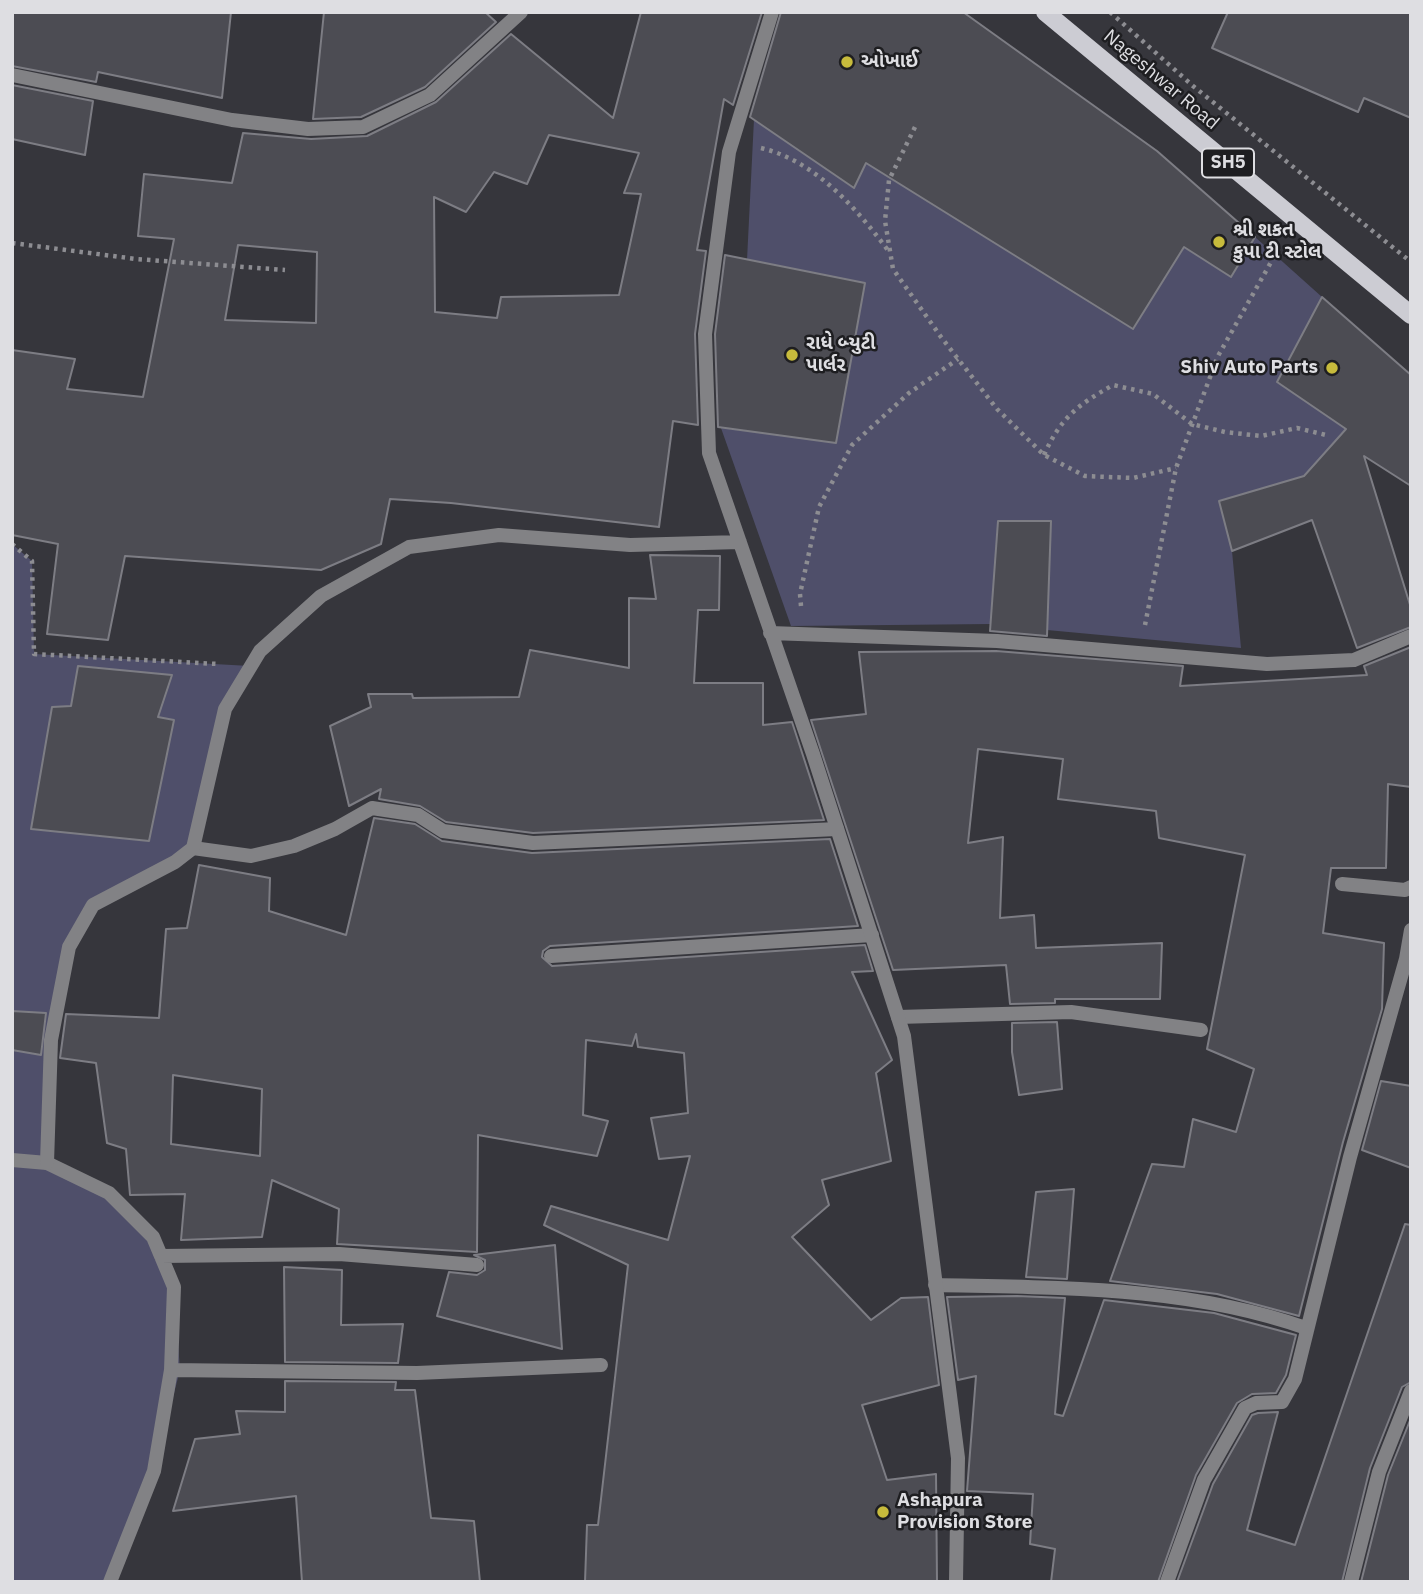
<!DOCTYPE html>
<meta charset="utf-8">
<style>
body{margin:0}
#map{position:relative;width:1423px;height:1594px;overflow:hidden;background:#36363c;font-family:"IBM Plex Sans",sans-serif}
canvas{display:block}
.frame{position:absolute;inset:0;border:14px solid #dedee2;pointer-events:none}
</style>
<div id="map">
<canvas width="1423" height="1594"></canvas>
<div class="frame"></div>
</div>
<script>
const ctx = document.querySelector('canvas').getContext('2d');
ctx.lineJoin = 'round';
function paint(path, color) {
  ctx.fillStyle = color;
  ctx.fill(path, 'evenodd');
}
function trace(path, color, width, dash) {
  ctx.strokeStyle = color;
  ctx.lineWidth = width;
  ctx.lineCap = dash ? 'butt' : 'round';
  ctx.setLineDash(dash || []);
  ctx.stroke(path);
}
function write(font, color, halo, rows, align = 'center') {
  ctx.font = font + ' "IBM Plex Sans","Noto Sans Gujarati",sans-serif';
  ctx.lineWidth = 5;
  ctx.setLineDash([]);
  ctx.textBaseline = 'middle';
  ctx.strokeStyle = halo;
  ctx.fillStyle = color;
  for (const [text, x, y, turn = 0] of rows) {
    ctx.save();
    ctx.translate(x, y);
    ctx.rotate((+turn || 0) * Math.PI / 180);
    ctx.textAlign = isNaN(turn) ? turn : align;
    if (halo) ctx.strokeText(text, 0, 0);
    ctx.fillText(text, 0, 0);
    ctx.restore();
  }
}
const green = new Path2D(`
 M 891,112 L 916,194 L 1133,329 L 1184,247 L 1231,277 L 1255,237 L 1322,297 L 1278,382 L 1346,429 L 1344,464 L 1219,502 L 1232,551 L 1241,648 L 1047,630 L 1051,521 L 998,522 L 991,624 L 791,626 L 721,428 L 836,442 L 865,284 L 747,260 L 754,119 L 854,188 Z
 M 12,544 L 32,561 L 34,654 L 250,666 L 225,709 L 193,848 L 93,905 L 69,947 L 51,1040 L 47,1163 L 109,1193 L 153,1237 L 174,1287 L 180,1370 L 154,1471 L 110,1582 L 12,1582 Z`);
const building = new Path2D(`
 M 12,12 L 231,12 L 222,98 L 98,72 L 96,82 L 12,66 Z
 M 324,12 L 485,12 L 496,22 L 425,87 L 361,117 L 313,119 Z
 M 641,12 L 762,12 L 733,105 L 724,99 L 697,250 L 706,251 L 695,334 L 698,425 L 673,421 L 659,527 L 451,503 L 390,499 L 381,544 L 321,570 L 125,556 L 108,640 L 47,634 L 58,544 L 12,535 L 12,350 L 75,359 L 67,389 L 143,397 L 174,239 L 138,236 L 144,174 L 232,183 L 243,133 L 311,139 L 367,136 L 436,102 L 511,34 L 613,118 ZM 549,135 L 639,153 L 624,193 L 641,194 L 619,295 L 501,297 L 497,318 L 435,312 L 434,197 L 466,212 L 494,172 L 527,184 ZM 238,245 L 317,252 L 316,323 L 225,320 Z
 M 781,12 L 963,12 L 1157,151 L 1255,237 L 1231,277 L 1184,247 L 1133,329 L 866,163 L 854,188 L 750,117 Z
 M 1228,12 L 1411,12 L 1411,118 L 1364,98 L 1358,112 L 1212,48 Z
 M 12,85 L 93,101 L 85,155 L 12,139 Z
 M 725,255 L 865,283 L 836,443 L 718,427 L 715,334 Z
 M 1322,297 L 1411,375 L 1411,486 L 1364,456 L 1411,608 L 1411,627 L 1357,648 L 1312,520 L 1232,551 L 1219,501 L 1304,476 L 1346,429 L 1277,382 Z
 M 998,521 L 1051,521 L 1047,636 L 990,631 Z
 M 650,555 L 720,556 L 719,610 L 698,610 L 694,683 L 763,683 L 763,725 L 792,722 L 824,820 L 533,833 L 446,822 L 420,806 L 379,799 L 381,789 L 349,806 L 330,726 L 371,707 L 368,694 L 412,694 L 413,698 L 519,697 L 530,650 L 629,668 L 629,598 L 656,599 Z
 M 1411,647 L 1411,787 L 1388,784 L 1386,868 L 1331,868 L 1323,933 L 1384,943 L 1382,1009 L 1343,1142 L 1299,1316 L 1217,1294 L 1110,1281 L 1152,1164 L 1184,1167 L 1193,1119 L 1236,1132 L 1254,1069 L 1207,1049 L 1245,855 L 1159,838 L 1156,811 L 1058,799 L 1063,759 L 978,749 L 968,843 L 1003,837 L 1000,918 L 1034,915 L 1036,948 L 1162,943 L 1160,999 L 1055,999 L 1055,1003 L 1010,1004 L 1006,965 L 893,970 L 811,720 L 866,714 L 859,652 L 996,651 L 1183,666 L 1180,686 L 1367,675 L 1364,666 Z
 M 78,666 L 172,675 L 158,717 L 174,720 L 149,841 L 31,829 L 52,707 L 71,706 Z
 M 374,818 L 415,824 L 442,841 L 532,853 L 830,839 L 858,926 L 550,946 L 543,951 L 542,957 L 552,966 L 865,945 L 873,971 L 852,972 L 892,1060 L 876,1073 L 891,1161 L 822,1180 L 829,1205 L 792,1237 L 871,1320 L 901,1298 L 928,1297 L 939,1385 L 862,1405 L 887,1480 L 936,1474 L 937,1582 L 585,1582 L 587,1525 L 598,1525 L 628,1265 L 544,1225 L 551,1206 L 668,1240 L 690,1156 L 659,1159 L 651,1118 L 688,1113 L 684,1053 L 638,1047 L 636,1034 L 632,1046 L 586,1040 L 583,1115 L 608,1121 L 597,1156 L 478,1135 L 477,1252 L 337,1244 L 339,1209 L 272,1180 L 262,1237 L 181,1240 L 185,1194 L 130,1195 L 126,1149 L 107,1143 L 96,1063 L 60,1058 L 66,1014 L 159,1018 L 166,929 L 187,928 L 199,865 L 270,878 L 269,911 L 346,935 ZM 173,1075 L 262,1089 L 260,1156 L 171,1144 Z
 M 12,1011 L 46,1013 L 41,1055 L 12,1050 Z
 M 1057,1022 L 1062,1089 L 1019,1095 L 1012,1052 L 1012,1023 Z
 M 1381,1081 L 1411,1086 L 1411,1168 L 1362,1150 Z
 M 1074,1189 L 1067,1279 L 1026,1277 L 1036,1192 Z
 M 1405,1224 L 1411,1225 L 1411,1382 L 1402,1387 L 1370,1468 L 1342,1582 L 1177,1582 L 1213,1484 L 1252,1415 L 1258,1413 L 1278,1412 L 1247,1530 L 1295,1545 Z
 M 555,1245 L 562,1349 L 437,1316 L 449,1272 L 477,1275 L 485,1270 L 485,1260 L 474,1255 Z
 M 284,1267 L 342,1270 L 341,1325 L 403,1324 L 398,1363 L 285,1362 Z
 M 1017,1296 L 1065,1298 L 1055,1414 L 1063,1416 L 1104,1300 L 1214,1313 L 1296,1335 L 1286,1375 L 1276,1393 L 1252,1394 L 1237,1403 L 1196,1475 L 1158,1582 L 1051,1582 L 1055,1549 L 1030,1544 L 1033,1494 L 967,1491 L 976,1376 L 958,1380 L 947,1297 Z
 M 285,1381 L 396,1382 L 395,1390 L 415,1390 L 431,1518 L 474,1521 L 480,1582 L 302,1582 L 296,1496 L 173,1511 L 195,1439 L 240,1434 L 236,1411 L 285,1412 Z
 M 1411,1418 L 1411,1582 L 1361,1582 L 1388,1475 Z`);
const path = new Path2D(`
 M 1110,12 L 1193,86 L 1411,262
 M 915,127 L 889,180 L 885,221 L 893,269 L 941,337 L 997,409 L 1044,455 L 1085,476 L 1133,478 L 1176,468
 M 761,148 C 816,161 858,210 890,253
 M 12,243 L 136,259 L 285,270
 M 1044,455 C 1061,417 1078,405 1113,385 L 1153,394 L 1192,424 L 1225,432 L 1261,436 L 1297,428 L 1326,435
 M 12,544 L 32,561 L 34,654 L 218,664
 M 801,606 L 800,594 L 819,507 L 852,445 L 909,393 L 958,359
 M 1145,625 L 1176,468 L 1218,356 L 1279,248`);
const service = new Path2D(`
 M 12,75 L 232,120 L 308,129 L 363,127 L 430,95 L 521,12
 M 193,848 L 251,856 L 294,846 L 335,829 L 372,808 L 418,815 L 443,831 L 533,843 L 837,829
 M 1342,884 L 1405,890 L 1411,887
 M 551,956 L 872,935
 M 898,1017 L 1071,1012 L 1201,1030
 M 12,1160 L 47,1163 L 109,1193 L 153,1237 L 174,1287 L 171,1370 L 154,1471 L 110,1582
 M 161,1256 L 339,1254 L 477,1265
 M 935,1285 C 1060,1288 1187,1286 1306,1328
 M 171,1370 L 417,1373 L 601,1365
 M 1167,1582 L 1204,1480 L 1245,1408 L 1256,1403 L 1282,1402 L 1295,1379 L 1350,1157 L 1406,959 L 1411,930`);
const minor = new Path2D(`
 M 772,12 L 729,152 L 705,334 L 709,453 L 813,754 L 904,1036 L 958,1458 L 956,1582
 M 770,633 L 997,641 L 1267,664 L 1354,660 L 1411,636
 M 47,1163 L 51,1040 L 69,947 L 93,905 L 175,862 L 193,848 L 225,709 L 260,651 L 321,596 L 409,547 L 499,535 L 630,545 L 740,542
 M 1351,1582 L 1379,1472 L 1411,1391`);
const primary = new Path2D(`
 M 1045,12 L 1411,315`);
const markers = [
 [847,62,7,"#c7bb3c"],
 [1219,242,7,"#c7bb3c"],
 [792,355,7,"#c7bb3c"],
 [1332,368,7,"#c7bb3c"],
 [883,1512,7,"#c7bb3c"]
];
const shields = [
 [1228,163,52]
];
const shieldNames = [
 ["SH5",1228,163]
];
const poiNames = [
 ["ઓખાઈ",861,62],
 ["શ્રી શકત",1233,231],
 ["કુપા ટી સ્ટોલ",1233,253],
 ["રાધે બ્યુટી",806,344],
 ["પાર્લર",806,366],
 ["Shiv Auto Parts",1318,368,"right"],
 ["Ashapura",897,1501],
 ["Provision Store",897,1523]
];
const streetNames = [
 ["Nageshwar Road",1161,80,40]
];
paint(green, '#4f4f6a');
paint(building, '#4c4c53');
trace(building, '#7d7d84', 2);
trace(path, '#8d8d92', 4.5, [3.5, 5]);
trace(service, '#828285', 14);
trace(minor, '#828285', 14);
trace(primary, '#ccccd3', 18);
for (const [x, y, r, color] of markers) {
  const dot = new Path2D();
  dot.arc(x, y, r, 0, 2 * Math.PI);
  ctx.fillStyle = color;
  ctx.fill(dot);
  trace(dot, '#1e1e21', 2.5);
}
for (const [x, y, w] of shields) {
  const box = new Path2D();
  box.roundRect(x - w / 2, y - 14.5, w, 29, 5);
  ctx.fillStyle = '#1e1e21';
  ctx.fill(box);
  trace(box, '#dedee2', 2);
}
write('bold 18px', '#dedee2', null, shieldNames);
write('bold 19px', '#dedee2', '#1e1e21', poiNames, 'left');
write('19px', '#dedee2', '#1e1e21', streetNames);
</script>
